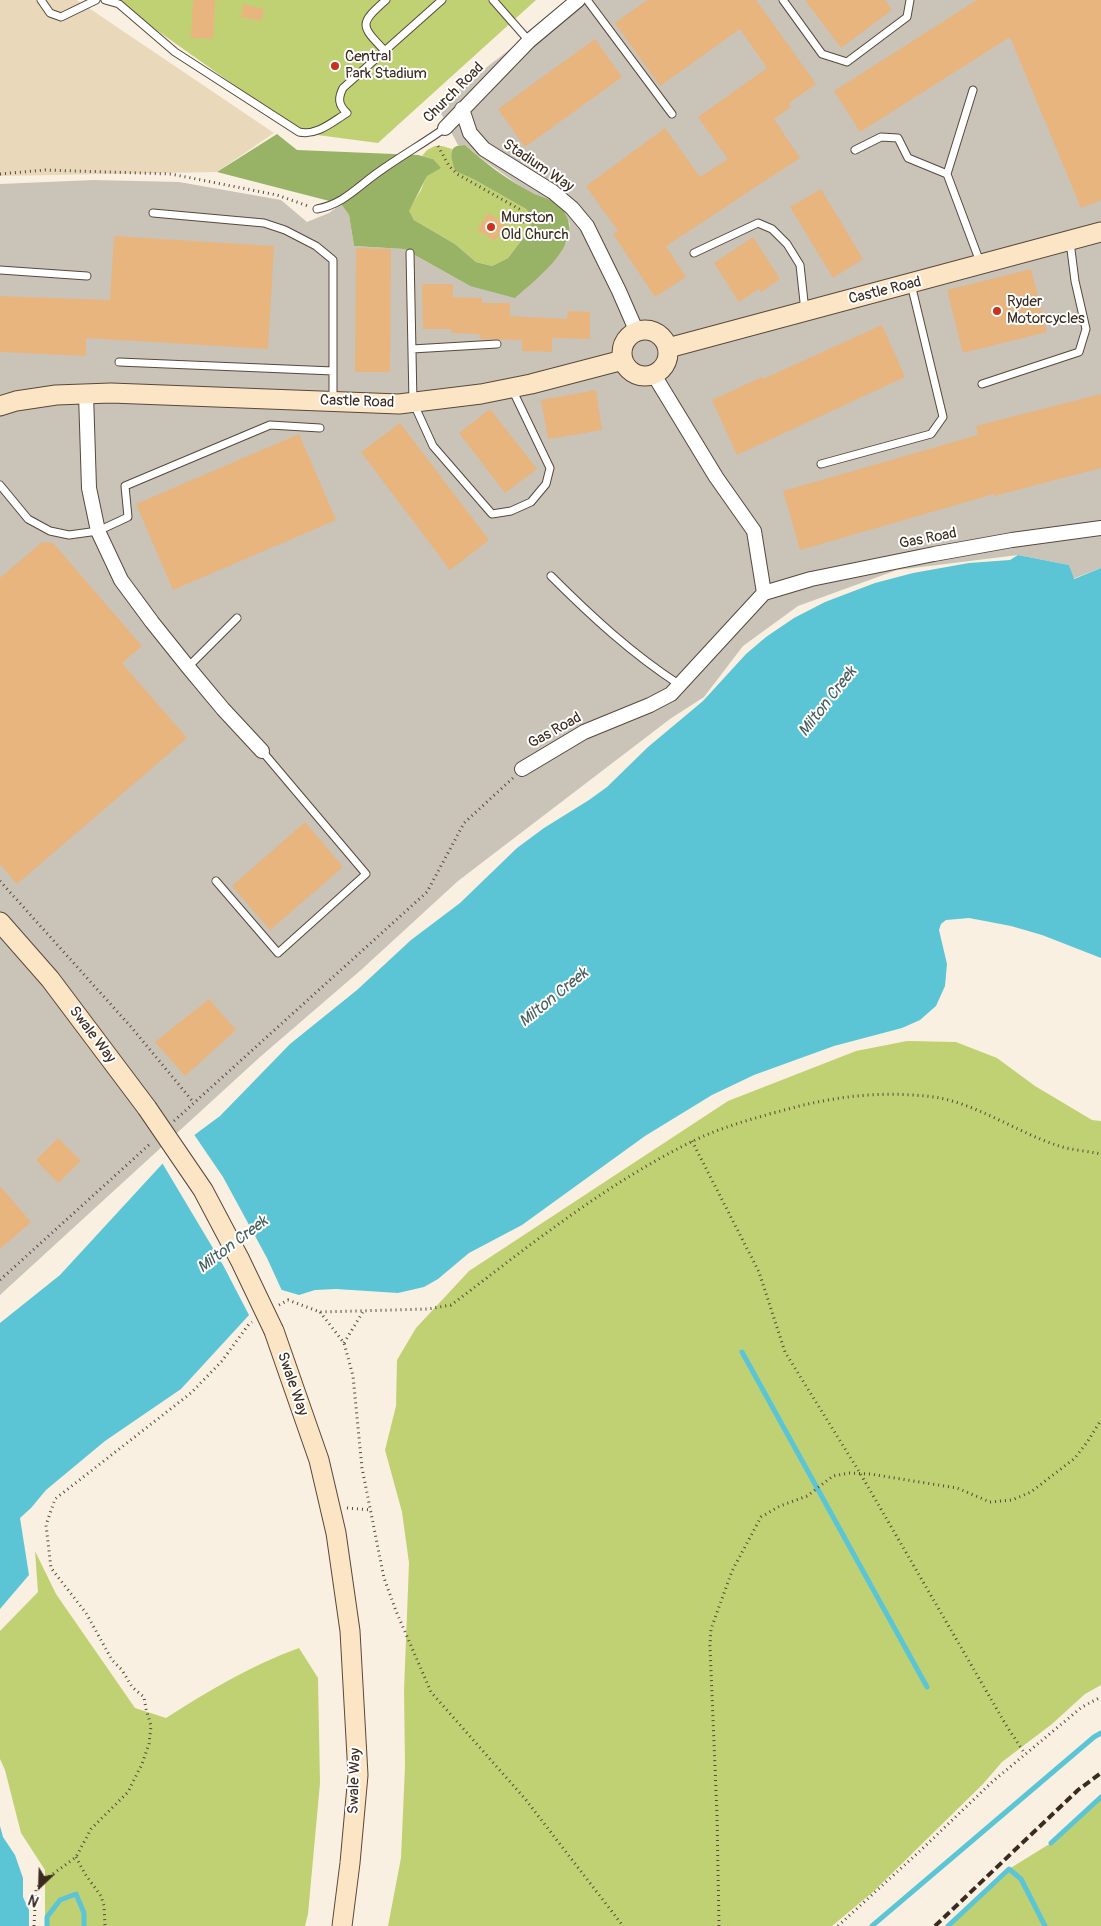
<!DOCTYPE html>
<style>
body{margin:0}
#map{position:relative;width:1101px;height:1926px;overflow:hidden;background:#f9f0e1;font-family:Pangolin,sans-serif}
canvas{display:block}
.north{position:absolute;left:15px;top:1861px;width:50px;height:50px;-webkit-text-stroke:4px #fff;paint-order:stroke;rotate:204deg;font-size:14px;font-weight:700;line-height:20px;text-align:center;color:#3b2a1e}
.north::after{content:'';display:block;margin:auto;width:18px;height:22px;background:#3b2a1e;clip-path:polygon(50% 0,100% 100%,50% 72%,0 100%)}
</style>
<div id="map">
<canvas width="1101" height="1926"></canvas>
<div class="north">N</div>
</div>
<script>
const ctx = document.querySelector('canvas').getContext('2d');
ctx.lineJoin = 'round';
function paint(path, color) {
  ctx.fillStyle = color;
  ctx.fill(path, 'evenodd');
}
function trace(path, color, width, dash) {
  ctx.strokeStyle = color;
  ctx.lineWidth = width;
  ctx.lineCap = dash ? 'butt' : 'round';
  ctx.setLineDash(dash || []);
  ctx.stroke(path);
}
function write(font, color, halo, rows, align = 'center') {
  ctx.font = font + ' Pangolin,sans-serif';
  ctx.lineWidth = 4;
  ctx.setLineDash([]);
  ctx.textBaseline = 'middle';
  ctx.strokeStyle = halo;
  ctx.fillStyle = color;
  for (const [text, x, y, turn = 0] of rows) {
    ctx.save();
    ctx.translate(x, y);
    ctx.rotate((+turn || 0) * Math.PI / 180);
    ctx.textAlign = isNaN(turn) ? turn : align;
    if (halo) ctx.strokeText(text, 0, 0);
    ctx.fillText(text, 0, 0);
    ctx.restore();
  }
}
const built = new Path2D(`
 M 0,0 L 77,0 L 274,133 L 217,172 L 0,176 Z`);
const industrial = new Path2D(`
 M 573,0 L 1101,0 L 1101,568 L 1072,579 L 1069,565 L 1018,555 L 897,570 L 798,606 L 743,646 L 704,697 L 670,719 L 458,881 L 361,970 L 260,1057 L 0,1295 L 0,184 L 94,180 L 179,182 L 281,200 L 307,222 L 329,213 L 341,204 L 349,215 L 354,246 L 404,249 L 470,286 L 566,244 L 570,224 L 565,213 L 559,205 L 527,191 L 478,156 L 465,145 L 458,145 L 437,106 Z`);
const green = new Path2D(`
 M 114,0 L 536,0 L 378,143 L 302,133 Z
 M 435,146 L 442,146 L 452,149 L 451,153 L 455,171 L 473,179 L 526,209 L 531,216 L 530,229 L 508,258 L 492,266 L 476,262 L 455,244 L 414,220 L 408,211 L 421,190 L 433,159 L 422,156 L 427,150 Z
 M 907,1041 L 956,1042 L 997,1058 L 1035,1086 L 1092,1120 L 1101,1121 L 1101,1685 L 1085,1694 L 1052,1724 L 1002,1762 L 983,1784 L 874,1891 L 832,1926 L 388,1926 L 401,1858 L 405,1766 L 404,1691 L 409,1563 L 402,1512 L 385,1450 L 396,1406 L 397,1360 L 416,1328 L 469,1271 L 728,1101 L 856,1051 Z
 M 35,1551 L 56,1594 L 135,1708 L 166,1718 C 208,1691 252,1665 299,1648 L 318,1678 L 320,1783 L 308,1914 L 305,1926 L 45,1926 L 45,1870 L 21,1833 L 5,1770 L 0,1759 L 0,1631 L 38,1592 Z
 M 1101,1797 L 1101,1926 L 948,1926 L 1009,1869 L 1051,1843 Z`);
const forest = new Path2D(`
 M 277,134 L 297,150 L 418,155 L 433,159 L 441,168 L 427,176 L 409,211 L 414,220 L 455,244 L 476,262 L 492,266 L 508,258 L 530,229 L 531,216 L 526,209 L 473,179 L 455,171 C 452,158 445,145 465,145 C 484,162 505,178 527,190 C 536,196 549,198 558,204 C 562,207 565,213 567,217 C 580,247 535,280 515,298 L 470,286 L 404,249 L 354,246 L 349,215 L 341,204 L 217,172 Z`);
const water = new Path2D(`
 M 1018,555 L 1069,565 L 1074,579 L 1101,568 L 1101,958 L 1042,935 L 1011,926 L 969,918 L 946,920 L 941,924 L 939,930 L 947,964 L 945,986 L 936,1006 L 920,1020 L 902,1028 L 834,1046 L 754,1075 L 712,1095 L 645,1136 L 522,1225 L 469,1253 L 438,1279 L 424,1287 L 398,1293 L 336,1289 L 315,1290 L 299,1295 L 282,1290 L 250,1314 L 181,1389 L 105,1441 L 46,1490 L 31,1508 L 20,1518 L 29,1575 L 0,1609 L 0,1323 L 60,1275 L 164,1162 L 193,1136 L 220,1116 L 290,1044 L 357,990 L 411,940 L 460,903 L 517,848 L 544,828 L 589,800 L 607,787 L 648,747 L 703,701 L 746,654 L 766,637 L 794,618 L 825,602 L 875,583 L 913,573 L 969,563 L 1010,560 Z
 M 0,1826 L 3,1837 L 15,1855 L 23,1878 L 23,1897 L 29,1910 L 29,1926 L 0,1926 Z`);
const pier = new Path2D(`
 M 193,1133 L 223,1177 L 267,1258 L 283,1293 L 250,1317 L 223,1265 L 161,1161 Z`);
const stream = new Path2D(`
 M 742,1352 L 927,1687
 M 1051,1843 L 1101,1797
 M 47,1926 L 47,1917 L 60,1900 L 76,1894 L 84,1913 L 84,1926
 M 872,1926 L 1094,1737 L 1101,1733
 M 948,1926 L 1009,1869 L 1021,1879 L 1045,1926`);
const building = new Path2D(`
 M 193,0 L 215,0 L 213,39 L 191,38 Z
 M 647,0 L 756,0 L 816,84 L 789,103 L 791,107 L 774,119 L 800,158 L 666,246 L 686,277 L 655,297 L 613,234 L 618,231 L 586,186 L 665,128 L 700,177 L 728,159 L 698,117 L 767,68 L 740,29 L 660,86 L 615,23 Z
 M 805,0 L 885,0 L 892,10 L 841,48 Z
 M 977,0 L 1101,0 L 1101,200 L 1081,208 L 1010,37 L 860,132 L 834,91 Z
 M 243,4 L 264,9 L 261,21 L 241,17 Z
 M 595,39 L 622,77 L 525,147 L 498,109 Z
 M 821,189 L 863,259 L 833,278 L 790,207 Z
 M 488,213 L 506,224 L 495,241 L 477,230 Z
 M 114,236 L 274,246 L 268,349 L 86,338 L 86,356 L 0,352 L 0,296 L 110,300 Z
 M 753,237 L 780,279 L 761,292 L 759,289 L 739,302 L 714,263 Z
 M 356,248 L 391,249 L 390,372 L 355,372 Z
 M 1031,269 L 1047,332 L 963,353 L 947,290 Z
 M 422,284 L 453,284 L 453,297 L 482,298 L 482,303 L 510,303 L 510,316 L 567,319 L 568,311 L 590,312 L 590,339 L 552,338 L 552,352 L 522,351 L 522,340 L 480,339 L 479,334 L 451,333 L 451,329 L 423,329 Z
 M 882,325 L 905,377 L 737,455 L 712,400 L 762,377 L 763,379 Z
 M 596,390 L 602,430 L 548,439 L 541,400 Z
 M 1101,394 L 1101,468 L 994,496 L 994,494 L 800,550 L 783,491 L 978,435 L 976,426 Z
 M 490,409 L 537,469 L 505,493 L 459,433 Z
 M 400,423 L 489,540 L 450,570 L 361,452 Z
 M 299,434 L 336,520 L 173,590 L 136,504 Z
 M 42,542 L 53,543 L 142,646 L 122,663 L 187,738 L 17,884 L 0,864 L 0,578 Z
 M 305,822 L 343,867 L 270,930 L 232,886 Z
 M 209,999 L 236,1030 L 185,1076 L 155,1042 Z
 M 58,1138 L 81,1161 L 58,1183 L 36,1160 Z
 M 0,1186 L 31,1222 L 0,1249 Z`);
const path = new Path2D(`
 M 438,146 L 449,166 L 457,174 L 521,210 C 529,224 514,242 500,234
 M 0,174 L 45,170 L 171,174 L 277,195 L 308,206
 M 0,881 L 132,1028 L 194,1103
 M 174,1121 L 427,892 L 464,823 L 513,778
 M 692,1141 L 759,1272 L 785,1352 L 860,1473 L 1006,1725 L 1025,1754
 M 0,1280 L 151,1143
 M 279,1305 L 288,1300 L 320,1312 L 428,1309 L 451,1305 C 528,1247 604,1185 691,1142 C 719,1128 748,1120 777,1112 C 829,1097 879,1090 934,1097 C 975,1103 1017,1132 1056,1145 C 1070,1150 1087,1151 1101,1154
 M 320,1312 L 344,1343 L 353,1376 L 362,1468 L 384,1578 L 396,1611 L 431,1692 L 526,1800 L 623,1926
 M 344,1343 L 364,1310
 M 347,1508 L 372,1510
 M 76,1857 L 85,1874 L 101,1896 L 104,1906 L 105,1926
 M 34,1926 L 36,1889 L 42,1882 L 76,1857 L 91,1829 L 128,1792 L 142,1764 L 149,1744 L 151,1726 L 146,1709 L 144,1697 L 132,1687 L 122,1670 L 112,1660 L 86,1613 L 51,1568 L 46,1525 L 55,1499 L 191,1393 L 222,1361 L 249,1324 L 252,1322
 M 719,1926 L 717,1815 L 710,1646 L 711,1629 L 732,1571 L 761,1517 L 780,1506 L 807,1496 L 833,1476 L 849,1473 L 870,1474 L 957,1488 L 990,1502 L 1012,1500 L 1031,1492 L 1075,1458 L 1088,1441 L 1101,1420
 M 838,1926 L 921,1850 L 992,1782 L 1082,1707 L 1101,1697`);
const lane = new Path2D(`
 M 41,0 L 50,13 L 61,17 L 96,0
 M 105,0 L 119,4 L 175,52 L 299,132 C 317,136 332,122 347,113 C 338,105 338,98 343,88 L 442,0
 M 493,0 L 529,41
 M 587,0 L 672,114
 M 783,0 L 822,54 L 847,62 L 907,17 L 910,0
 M 385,51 C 360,25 359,24 386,0
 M 855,150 L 881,137 L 898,138 L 908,158 L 947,174 L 980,262
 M 947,174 L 973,90
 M 317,209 C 344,204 358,186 380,171 C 401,156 424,143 445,128
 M 153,213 L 264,223 L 285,230 L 316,246 L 333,260 L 333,400
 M 410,253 L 413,402 L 433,446 L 492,514 L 511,511 L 531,502 L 546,484 L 550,468 L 512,389
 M 694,253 L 758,223 L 772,229 L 787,244 L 800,265 L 805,311
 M 0,270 L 87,276
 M 412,349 L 497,344
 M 119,362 L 333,371
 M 982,384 L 1079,352 L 1086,329 L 1075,281 L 1070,242
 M 821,464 L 931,434 L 943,417 L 911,284
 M 0,485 L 28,519 L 50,531 L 69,535 L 98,531 L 128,517 L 125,486 L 270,425 L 320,428
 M 551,576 C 591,616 632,654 680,685
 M 188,667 L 237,618
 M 216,881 L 278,953 L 366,874 L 262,751`);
const street = new Path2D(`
 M 462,109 L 470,133 L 484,149 L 553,192 L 572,208 L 587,226 L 619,291 L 636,330
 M 445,128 L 529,41 L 578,0
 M 654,375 L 716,477 L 754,531 L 764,593
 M 86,394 L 89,488 L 98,531 L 121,580 L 152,622 L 188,667 L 223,709 L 262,751
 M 522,769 L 584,732 L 650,705 L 671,694 L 764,593 L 811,579 L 934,554 L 1012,540 L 1101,528`);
const secondary = new Path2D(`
 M622 353a23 23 0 1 1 46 0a23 23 0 1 1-46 0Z
 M 668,348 L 1101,232
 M 0,406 L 16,401 L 56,395 L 111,393 L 399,404 L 481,394 L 531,384 L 623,360
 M 0,922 L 50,979 L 147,1108
 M 274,1331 L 319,1460 L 336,1533 L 350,1631 L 358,1775 L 350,1863 L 342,1926`);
const rail = new Path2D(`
 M 935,1926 L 1078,1790 L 1101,1773`);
const secondaryBridge = new Path2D(`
 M 147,1108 L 203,1190 L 240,1260 L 274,1331`);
const markers = [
 [335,66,5,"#c8321e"],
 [491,227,5,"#c8321e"],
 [997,311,5,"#c8321e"]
];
const poiNames = [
 ["Central",345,57],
 ["Park Stadium",345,74],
 ["Murston",501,218],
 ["Old Church",501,235],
 ["Ryder",1007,302],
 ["Motorcycles",1007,319]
];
const streetNames = [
 ["Church Road",454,93,-45],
 ["Stadium Way",538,166,34],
 ["Castle Road",885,291,-14],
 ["Castle Road",357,402,2],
 ["Gas Road",928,539,-11],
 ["Gas Road",555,731,-29],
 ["Swale Way",92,1035,53],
 ["Swale Way",292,1384,71],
 ["Swale Way",355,1781,-88]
];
const waterNames = [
 ["Milton Creek",828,702,-52],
 ["Milton Creek",554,998,-39],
 ["Milton Creek",233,1245,-37]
];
paint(built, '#ead8ba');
paint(industrial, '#cac3b8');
paint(green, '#c0d173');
paint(forest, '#98b365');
paint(water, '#5bc5d6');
paint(pier, '#f9f0e1');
trace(stream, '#5bc5d6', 5);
paint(building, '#e9b57e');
trace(lane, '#58483b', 9);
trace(street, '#58483b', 16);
trace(secondary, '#58483b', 21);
trace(path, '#58483b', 3, [1, 4]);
trace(lane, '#fff', 7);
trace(street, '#fff', 14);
trace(secondary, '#fce5c4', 19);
trace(rail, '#3b2a1e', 4, [8, 4]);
trace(secondaryBridge, '#58483b', 21, []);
trace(secondaryBridge, '#fce5c4', 19);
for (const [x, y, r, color] of markers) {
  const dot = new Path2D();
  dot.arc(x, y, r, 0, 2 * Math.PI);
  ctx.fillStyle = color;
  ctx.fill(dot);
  trace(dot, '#fff', 2);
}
write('15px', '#3b2a1e', '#fff', poiNames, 'left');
write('15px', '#3b2a1e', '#fff', streetNames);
write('italic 16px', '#46605e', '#fff', waterNames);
</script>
